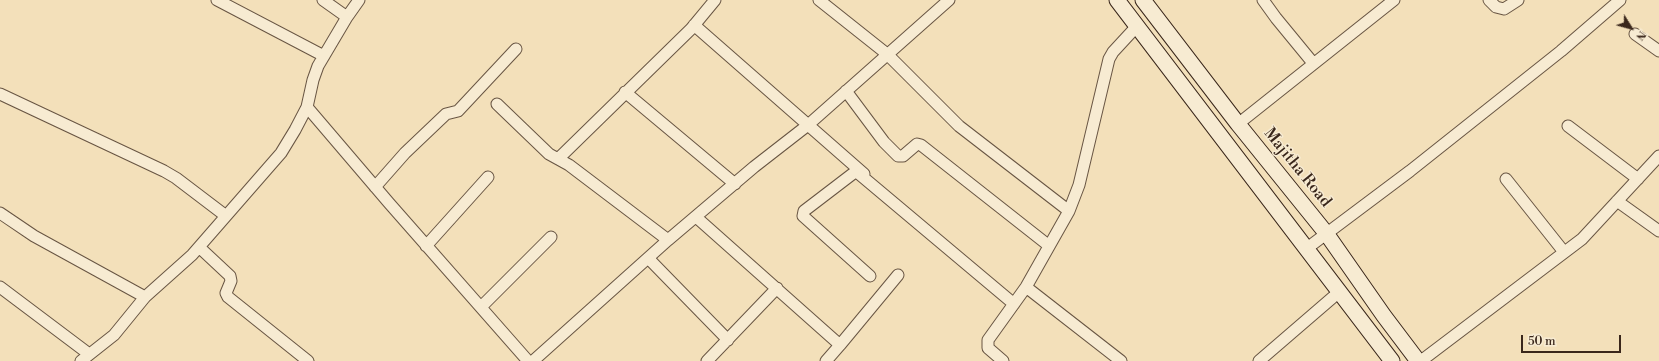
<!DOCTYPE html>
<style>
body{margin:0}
#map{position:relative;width:1659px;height:361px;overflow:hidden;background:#f3e0ba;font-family:"Libre Bodoni",serif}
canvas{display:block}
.north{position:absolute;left:1611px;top:8px;width:40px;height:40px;-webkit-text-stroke:3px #f7ebd2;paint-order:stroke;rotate:127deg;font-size:11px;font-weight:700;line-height:16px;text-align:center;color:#3a271b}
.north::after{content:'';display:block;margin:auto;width:14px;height:18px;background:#3a271b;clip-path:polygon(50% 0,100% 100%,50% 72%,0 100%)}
.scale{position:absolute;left:1521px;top:335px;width:100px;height:18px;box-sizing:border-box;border:2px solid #3a271b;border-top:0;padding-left:5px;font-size:12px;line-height:14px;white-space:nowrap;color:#3a271b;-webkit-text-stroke:3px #f7ebd2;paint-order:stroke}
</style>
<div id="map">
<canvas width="1659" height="361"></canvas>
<div class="north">N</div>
<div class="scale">50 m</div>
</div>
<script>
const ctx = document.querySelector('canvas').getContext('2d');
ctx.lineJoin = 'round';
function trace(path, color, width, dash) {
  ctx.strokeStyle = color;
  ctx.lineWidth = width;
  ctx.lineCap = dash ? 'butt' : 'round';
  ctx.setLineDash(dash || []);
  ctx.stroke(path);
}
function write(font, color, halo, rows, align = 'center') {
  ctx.font = font + ' "Libre Bodoni",serif';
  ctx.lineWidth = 3;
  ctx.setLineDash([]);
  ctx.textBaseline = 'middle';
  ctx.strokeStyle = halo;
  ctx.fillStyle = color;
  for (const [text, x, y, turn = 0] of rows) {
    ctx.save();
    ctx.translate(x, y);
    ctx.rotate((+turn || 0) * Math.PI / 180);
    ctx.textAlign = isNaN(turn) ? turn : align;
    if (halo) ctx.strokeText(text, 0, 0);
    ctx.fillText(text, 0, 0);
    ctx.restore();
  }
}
const minor = new Path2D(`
 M 217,0 L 324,56
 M 323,0 L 347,17
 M 819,0 L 887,54 L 959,126 L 1069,211 L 1079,185 L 1109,59 L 1113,52 L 1137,26
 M 1263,0 L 1276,18 L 1313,63
 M 1489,0 L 1496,7 L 1504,9 L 1518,0
 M 694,25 L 864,174
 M 1635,34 L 1659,51
 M 846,91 L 884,142 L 898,156 L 903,156 L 917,144 L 921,145 L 1048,245
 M 625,92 L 735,184
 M 0,94 L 164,171 L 176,178 L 226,216
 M 497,104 L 549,154 L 569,165 L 668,240
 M 307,107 L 389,203 L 528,361
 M 1238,124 L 1394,0
 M 1568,126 L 1638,179
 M 558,159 L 691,29 L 715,0
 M 1506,179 L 1564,252
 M 375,187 L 405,153 L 446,114 L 458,111 L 516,49
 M 1617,201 L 1659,231
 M 0,213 L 34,236 L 145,297
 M 696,217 L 840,345 L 898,275
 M 426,246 L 488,177
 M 199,247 L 230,276 L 231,281 L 226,293 L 228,297 L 308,361
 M 1306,249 L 1410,171 L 1561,51 L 1620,0
 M 648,258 L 728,340
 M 870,276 L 803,216 L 804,211 L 855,172 L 858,173 L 1014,304
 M 0,287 L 89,354
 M 1026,287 L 1121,361
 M 481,307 L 551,237
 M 81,361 L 114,335 L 145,297 L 192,255 L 281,153 L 295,130 L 307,107 L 313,80 L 318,66 L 347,17 L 359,0
 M 533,361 L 668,240 L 754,167 L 808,125 L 949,0
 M 707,361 L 777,288
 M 826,361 L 840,345
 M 1003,361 L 988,348 L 988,340 L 1026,287 L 1069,211
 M 1259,361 L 1339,292
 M 1421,361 L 1582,239 L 1659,156`);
const secondary = new Path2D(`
 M 1117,0 L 1392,361
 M 1143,0 L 1238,124 L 1326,233 L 1384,316 L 1418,361`);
const streetNames = [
 ["Majitha Road",1297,168,51]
];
trace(minor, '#685543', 13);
trace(secondary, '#3a271b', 17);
trace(minor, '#f7ebd2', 11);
trace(secondary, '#f7ebd2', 15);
write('16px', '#3a271b', '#f7ebd2', streetNames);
</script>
